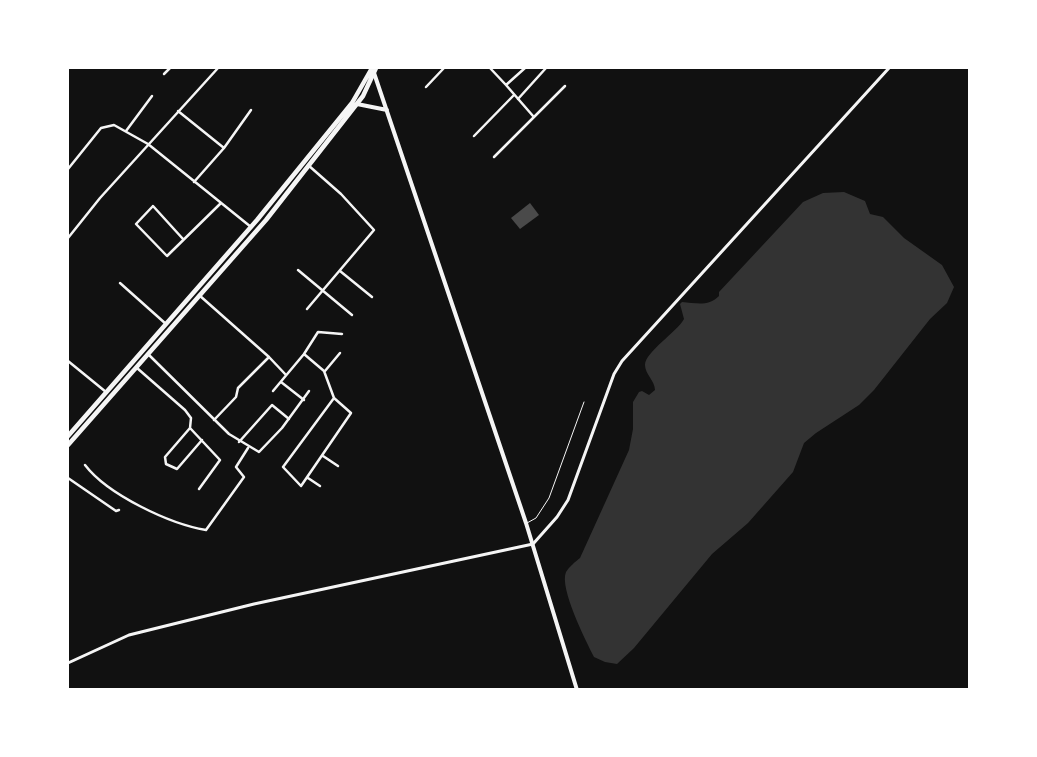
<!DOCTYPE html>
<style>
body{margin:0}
#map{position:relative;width:1037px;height:757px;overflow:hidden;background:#111;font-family:Barlow,sans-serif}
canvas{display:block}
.frame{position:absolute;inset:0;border:69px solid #fff;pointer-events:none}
</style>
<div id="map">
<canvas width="1037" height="757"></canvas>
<div class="frame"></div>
</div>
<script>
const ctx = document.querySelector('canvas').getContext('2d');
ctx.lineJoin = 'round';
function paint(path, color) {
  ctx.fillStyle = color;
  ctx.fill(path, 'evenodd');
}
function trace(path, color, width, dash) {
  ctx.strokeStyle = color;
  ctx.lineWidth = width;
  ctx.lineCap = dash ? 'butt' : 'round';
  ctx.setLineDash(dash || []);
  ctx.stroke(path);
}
const water = new Path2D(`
 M 844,192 L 865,201 L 870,214 L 883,217 L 904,238 L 942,265 L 954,287 L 947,303 L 930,319 L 874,390 L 859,405 L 816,433 L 804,443 L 793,472 L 748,523 L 712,554 L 634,648 L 617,664 L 605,662 L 594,657 C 586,641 559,588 566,572 C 569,567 575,562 580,558 L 629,450 L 633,429 L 633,402 L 639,392 L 642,391 L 649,395 L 655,390 C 655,381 645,374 645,365 C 645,352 677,332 684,319 L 680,304 L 682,302 C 696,303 708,307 719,296 L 719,292 L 803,202 L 823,193 Z`);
const building = new Path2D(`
 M 530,203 L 539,215 L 520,229 L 511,218 Z`);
const service = new Path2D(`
 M 527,523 L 536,518 L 549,498 L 584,402`);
const minor = new Path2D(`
 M 490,68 L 506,85 L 525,68
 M 164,74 L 170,68
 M 506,85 L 533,116
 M 426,87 L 444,68
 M 518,99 L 546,68
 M 178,111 L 224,148 L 194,182
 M 126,131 L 152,96
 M 474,136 L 514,95
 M 224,148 L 251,110
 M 494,157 L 565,86
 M 68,169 L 101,128 L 114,125 L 148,144 L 251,227
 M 68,238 L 100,198 L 218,68
 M 183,239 L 153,206 L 136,224 L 167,256 L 221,203
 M 298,270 L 352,315
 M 340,271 L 372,297
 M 120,283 L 166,324
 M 199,295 L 269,357
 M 307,309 L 374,230 L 341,194 L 308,165
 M 148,354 L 229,434 L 259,452 L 282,428 L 309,391
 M 304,354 L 324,371 L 334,398 L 351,413 L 301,486 L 283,467 L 334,398
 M 68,361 L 106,392
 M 137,368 L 185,410 L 191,418 L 190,428 L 220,460 L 199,489
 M 325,371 L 340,353
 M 281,382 L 304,400
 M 273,391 L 304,354 L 318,332 L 342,334
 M 214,420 L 236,397 L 238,388 L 269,357 L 286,375
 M 190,428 L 165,457 L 166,464 L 177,469 L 202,440
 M 239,442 L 272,405 L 289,419
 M 323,456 L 338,466
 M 85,465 C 108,495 170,524 206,530 L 244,477 L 236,467 L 248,448
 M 68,478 L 116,511 L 119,510
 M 308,478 L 320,486`);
const tertiary = new Path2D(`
 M 68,663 L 129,635 L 254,604 L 533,544 L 557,517 L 568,500 L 614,374 L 622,361 L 889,68`);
const secondary = new Path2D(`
 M 373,70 L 526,523 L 577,690
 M 357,104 L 387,110`);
const trunk = new Path2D(`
 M 68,436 L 257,220 L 352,103 L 372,68
 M 68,445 L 266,220 L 363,96 L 376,68`);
paint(water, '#333');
paint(building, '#4a4a4a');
trace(service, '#f5f5f5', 1);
trace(minor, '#f5f5f5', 2.5);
trace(tertiary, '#f5f5f5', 3);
trace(secondary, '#f5f5f5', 4);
trace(trunk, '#f5f5f5', 4.5);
</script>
